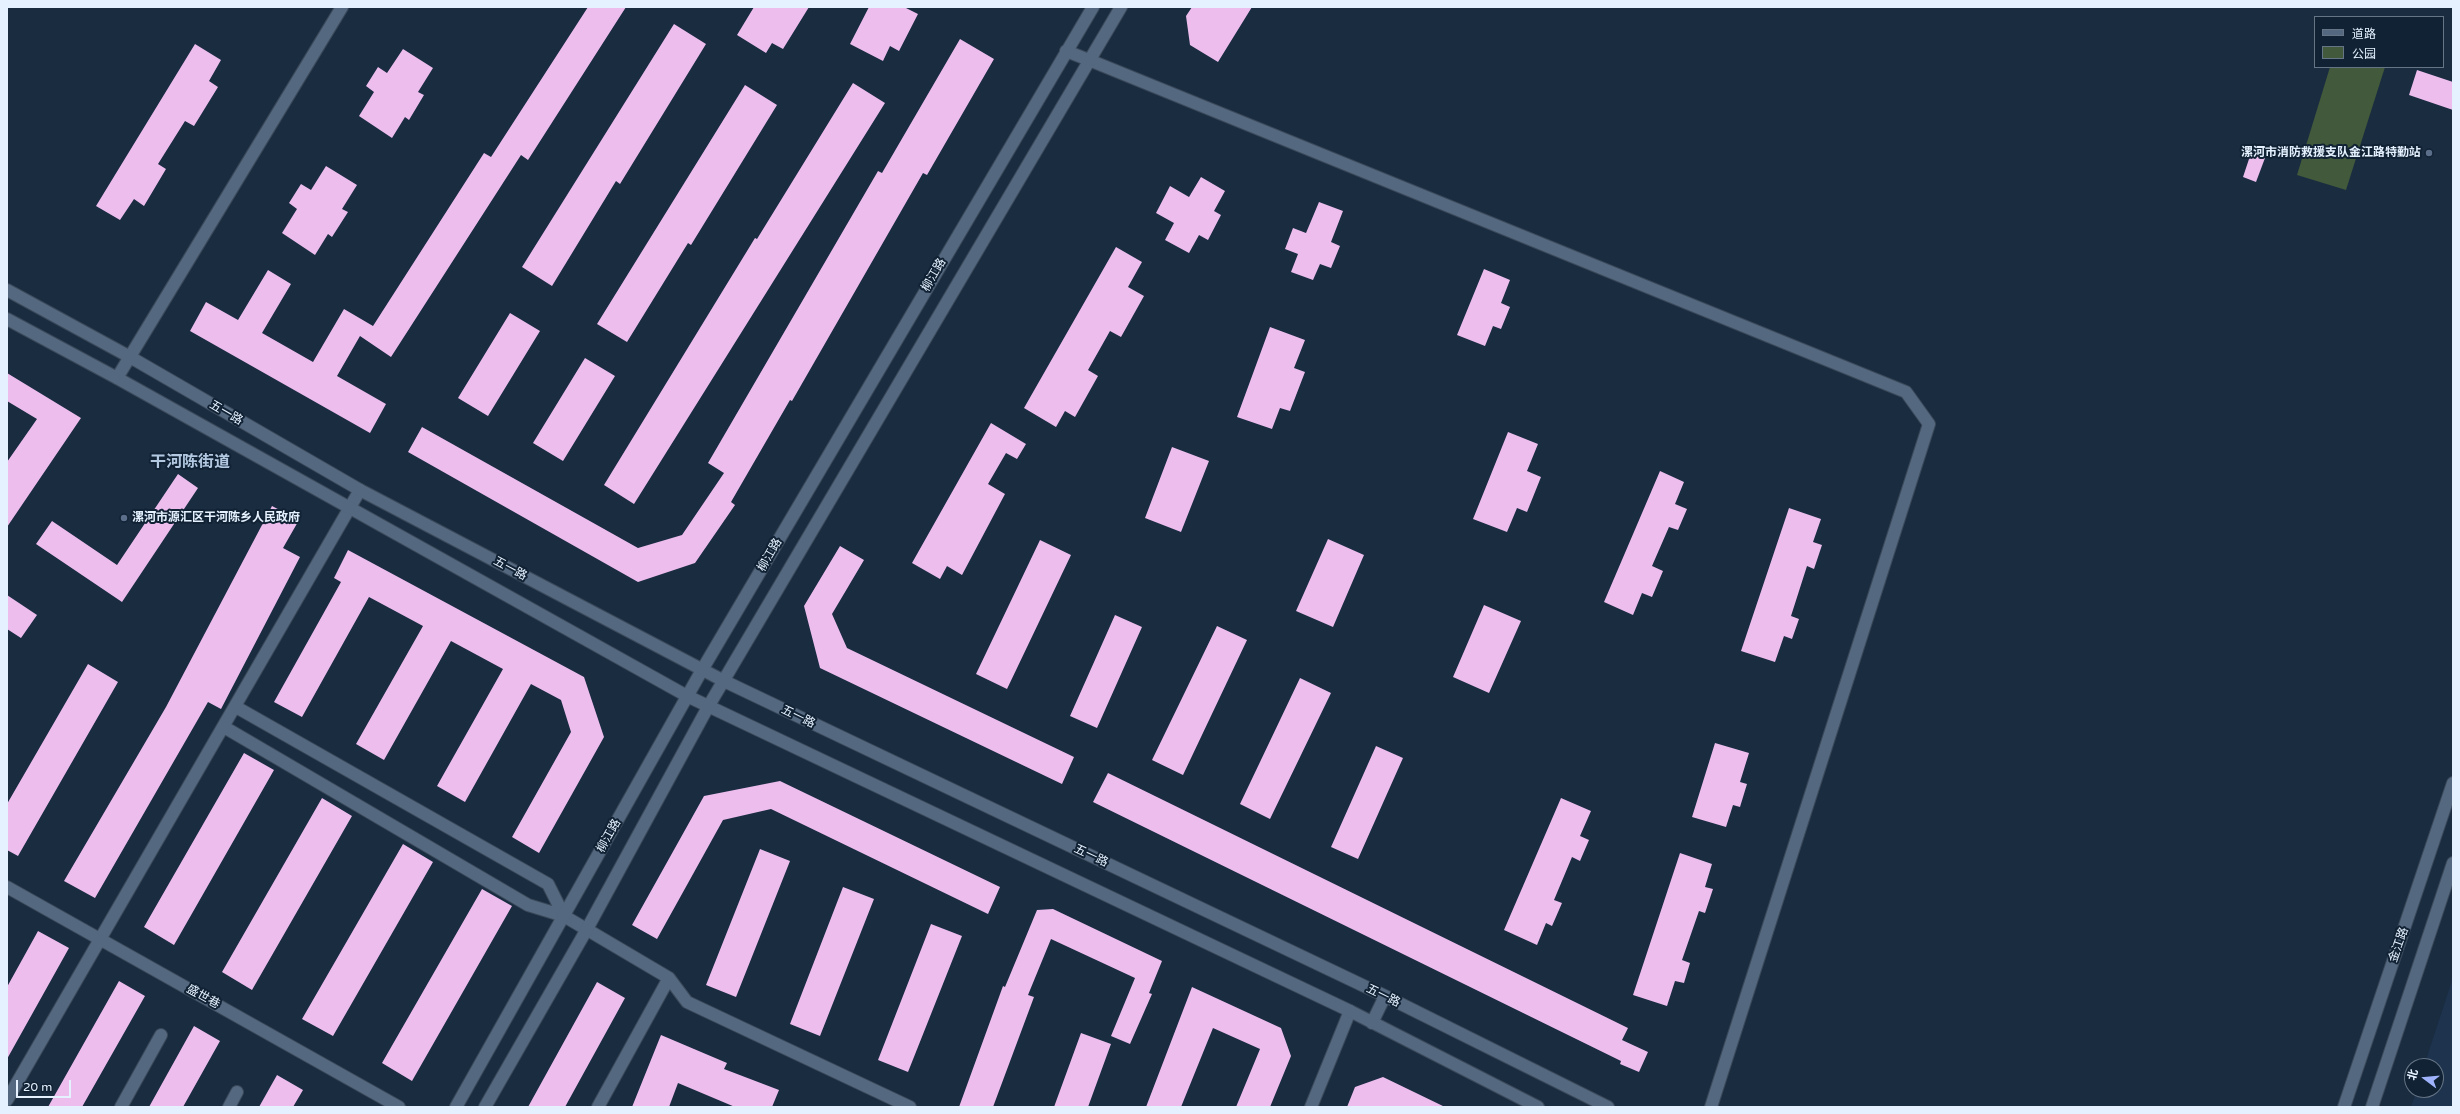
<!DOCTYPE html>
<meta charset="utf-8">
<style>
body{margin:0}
#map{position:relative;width:2460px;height:1114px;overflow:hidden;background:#1a2c40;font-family:"Varela Round","Noto Sans SC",sans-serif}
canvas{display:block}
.frame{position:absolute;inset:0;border:8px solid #e5f1fe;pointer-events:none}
.legend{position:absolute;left:2314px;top:16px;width:130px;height:52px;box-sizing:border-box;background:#112235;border:1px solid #667585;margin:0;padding:5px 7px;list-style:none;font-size:12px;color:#e5f1fe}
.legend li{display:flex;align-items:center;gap:8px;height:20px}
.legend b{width:20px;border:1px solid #667585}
.north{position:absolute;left:2404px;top:1058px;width:40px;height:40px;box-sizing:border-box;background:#112235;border:1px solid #667585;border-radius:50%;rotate:286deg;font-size:11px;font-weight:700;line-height:16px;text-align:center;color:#e5f1fe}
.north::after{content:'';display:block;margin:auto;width:14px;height:18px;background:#9fb3fd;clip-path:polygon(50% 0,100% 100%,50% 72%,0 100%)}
.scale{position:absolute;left:16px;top:1080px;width:55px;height:18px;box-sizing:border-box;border:2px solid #e5f1fe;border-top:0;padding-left:5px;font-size:12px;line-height:14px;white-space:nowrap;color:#e5f1fe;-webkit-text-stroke:3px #112235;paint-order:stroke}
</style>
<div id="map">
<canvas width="2460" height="1114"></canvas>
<div class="frame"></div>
<ul class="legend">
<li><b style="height:5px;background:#54687f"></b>道路</li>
<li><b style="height:11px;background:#42593b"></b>公园</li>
</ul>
<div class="north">北</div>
<div class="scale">20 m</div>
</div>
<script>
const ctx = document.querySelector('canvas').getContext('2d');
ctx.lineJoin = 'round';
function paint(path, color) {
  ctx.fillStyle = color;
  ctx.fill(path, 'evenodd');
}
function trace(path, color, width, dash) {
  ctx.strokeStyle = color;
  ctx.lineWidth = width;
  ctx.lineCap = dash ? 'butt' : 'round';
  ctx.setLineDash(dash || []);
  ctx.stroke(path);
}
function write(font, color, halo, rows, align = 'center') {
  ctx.font = font + ' "Varela Round","Noto Sans SC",sans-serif';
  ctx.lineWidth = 4;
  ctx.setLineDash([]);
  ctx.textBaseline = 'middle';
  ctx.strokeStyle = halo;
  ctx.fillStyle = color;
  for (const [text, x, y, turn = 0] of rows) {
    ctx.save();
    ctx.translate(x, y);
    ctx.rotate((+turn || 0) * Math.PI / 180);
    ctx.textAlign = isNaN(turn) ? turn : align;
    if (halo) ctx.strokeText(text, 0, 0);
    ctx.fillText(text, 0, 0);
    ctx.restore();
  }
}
const built = new Path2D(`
 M 2453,978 L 2453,1107 L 2411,1107 L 2417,1090 L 2436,1090 L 2436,1066 L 2424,1066 Z`);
const green = new Path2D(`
 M 2330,67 L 2385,67 L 2346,190 L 2297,175 Z`);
const building = new Path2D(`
 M 588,7 L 626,7 L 528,160 L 521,155 L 391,357 L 360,336 L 337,376 L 386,404 L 370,433 L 190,331 L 206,302 L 238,320 L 268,270 L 291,284 L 262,333 L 313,362 L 344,309 L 373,326 L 484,153 L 491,157 Z
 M 754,7 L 809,7 L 783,49 L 772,43 L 766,53 L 737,35 Z
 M 869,7 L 904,7 L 918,14 L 899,51 L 890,46 L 883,61 L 850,44 Z
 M 1192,7 L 1252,7 L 1218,62 L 1190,45 L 1186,16 Z
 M 674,24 L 706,44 L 620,184 L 616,181 L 552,286 L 522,267 Z
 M 960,39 L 994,59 L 927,175 L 923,173 L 792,401 L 790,400 L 731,502 L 735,505 L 695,563 L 638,582 L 408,452 L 422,427 L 638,548 L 682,535 L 724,473 L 708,463 L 878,171 L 882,173 Z
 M 195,44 L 221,60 L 209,81 L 218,87 L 194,126 L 185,121 L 158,164 L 166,169 L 144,206 L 134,199 L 120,220 L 96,206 Z
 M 403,49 L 433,68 L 418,92 L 424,95 L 409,120 L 405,117 L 392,138 L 359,116 L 374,92 L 366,86 L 378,67 L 387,73 Z
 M 2417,70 L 2453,82 L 2453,110 L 2409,95 Z
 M 853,83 L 885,103 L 634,504 L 604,485 L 755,238 L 757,239 Z
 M 745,85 L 777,105 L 691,245 L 688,243 L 627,342 L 597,324 Z
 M 2251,153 L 2265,158 L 2256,182 L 2243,177 Z
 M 326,166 L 357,185 L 342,209 L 348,212 L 332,237 L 328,234 L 315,255 L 282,233 L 297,209 L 289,203 L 301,184 L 311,190 Z
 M 1201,177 L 1225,191 L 1214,211 L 1221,215 L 1208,240 L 1199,235 L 1189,253 L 1165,240 L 1174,223 L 1156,213 L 1170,186 L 1189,197 Z
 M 1319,202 L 1343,211 L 1331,242 L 1340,246 L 1331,268 L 1320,264 L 1313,280 L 1291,272 L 1298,254 L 1285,249 L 1293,228 L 1306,233 Z
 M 1116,247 L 1142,262 L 1128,287 L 1144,296 L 1121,337 L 1110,331 L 1088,370 L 1098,376 L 1075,417 L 1065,411 L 1056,427 L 1024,408 Z
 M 1484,269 L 1510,280 L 1501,303 L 1510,307 L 1501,329 L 1493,326 L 1485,346 L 1457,335 Z
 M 510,313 L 540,331 L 488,416 L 458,398 Z
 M 1270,327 L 1305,340 L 1294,368 L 1305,372 L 1290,411 L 1280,408 L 1272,429 L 1237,417 Z
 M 585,358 L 615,376 L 563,461 L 533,443 Z
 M 7,373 L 81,418 L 7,527 L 7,462 L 37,419 L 7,401 Z
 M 991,423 L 1026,444 L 1017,459 L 1006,453 L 988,484 L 1005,494 L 962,575 L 947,566 L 940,579 L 912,563 Z
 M 1508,432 L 1538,444 L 1527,471 L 1541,477 L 1527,512 L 1517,508 L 1507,532 L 1473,519 Z
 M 1172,447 L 1209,461 L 1181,532 L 1145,518 Z
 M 1660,471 L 1684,482 L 1675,504 L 1687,509 L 1678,530 L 1669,527 L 1652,566 L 1663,571 L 1652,597 L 1642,593 L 1633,615 L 1604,602 Z
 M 178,474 L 198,488 L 122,602 L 36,544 L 52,521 L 117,565 Z
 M 272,506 L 299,520 L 283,548 L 300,557 L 221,709 L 208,702 L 95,898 L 64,881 L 166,707 Z
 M 1789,508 L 1821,519 L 1813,542 L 1822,545 L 1814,569 L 1807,566 L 1791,616 L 1799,619 L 1792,639 L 1784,636 L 1775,662 L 1741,651 Z
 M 1328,539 L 1364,555 L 1333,627 L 1296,611 Z
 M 1040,540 L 1071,555 L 1007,689 L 976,674 Z
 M 840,546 L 864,560 L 832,614 L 847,648 L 1074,757 L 1062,784 L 820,668 L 804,606 Z
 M 348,550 L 584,677 L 604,737 L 539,853 L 512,837 L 571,732 L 561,700 L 531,684 L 465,802 L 437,786 L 503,669 L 451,641 L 384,760 L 356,744 L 423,626 L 369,597 L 302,717 L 274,702 L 341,582 L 334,578 Z
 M 7,595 L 37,615 L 21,638 L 7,629 Z
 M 1484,605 L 1521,621 L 1489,693 L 1453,677 Z
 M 1115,615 L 1142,627 L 1097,728 L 1070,716 Z
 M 1217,626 L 1247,640 L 1183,775 L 1152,760 Z
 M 88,664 L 118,682 L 18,856 L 7,850 L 7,804 Z
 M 1300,678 L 1331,693 L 1270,819 L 1240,804 Z
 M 1715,743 L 1749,753 L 1740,782 L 1747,784 L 1740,807 L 1733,805 L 1726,827 L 1692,817 Z
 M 1376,746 L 1403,758 L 1358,859 L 1331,847 Z
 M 244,753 L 274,770 L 174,945 L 144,927 Z
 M 1108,773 L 1628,1028 L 1622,1040 L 1648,1052 L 1639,1072 L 1620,1064 L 1621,1061 L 1093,802 Z
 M 780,781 L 1000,887 L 988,914 L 771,809 L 723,820 L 657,939 L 632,925 L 704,796 Z
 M 322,798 L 352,816 L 252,990 L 222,972 Z
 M 1561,798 L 1591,811 L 1580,836 L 1589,840 L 1580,861 L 1572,857 L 1554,900 L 1562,903 L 1552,926 L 1546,923 L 1537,945 L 1504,930 Z
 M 403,844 L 433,862 L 333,1036 L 302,1019 Z
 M 760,849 L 790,861 L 736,997 L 706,985 Z
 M 1680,853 L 1712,864 L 1705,887 L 1713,889 L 1705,913 L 1699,911 L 1682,960 L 1690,963 L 1684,983 L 1675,981 L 1667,1006 L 1633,995 Z
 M 843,887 L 874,899 L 820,1036 L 790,1024 Z
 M 482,889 L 512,906 L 412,1081 L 382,1063 Z
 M 1053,909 L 1162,961 L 1149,993 L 1152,994 L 1130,1044 L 1111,1036 L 1135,978 L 1051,939 L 1028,995 L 1034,997 L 993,1107 L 959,1107 L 1003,986 L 1005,987 L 1037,910 Z
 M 931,924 L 962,936 L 908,1072 L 878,1060 Z
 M 38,931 L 69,948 L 7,1059 L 7,987 Z
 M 119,981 L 145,996 L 82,1107 L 48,1107 Z
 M 597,982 L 625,998 L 565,1107 L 528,1107 Z
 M 1192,987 L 1281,1028 L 1291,1056 L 1270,1107 L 1236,1107 L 1260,1049 L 1213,1028 L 1181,1107 L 1146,1107 Z
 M 194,1026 L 220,1041 L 183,1107 L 149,1107 Z
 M 1081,1033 L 1111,1044 L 1088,1107 L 1054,1107 Z
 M 661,1035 L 727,1063 L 724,1069 L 779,1090 L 772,1107 L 735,1107 L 678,1083 L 669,1107 L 632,1107 Z
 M 277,1075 L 303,1090 L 293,1107 L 259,1107 Z
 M 1383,1077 L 1445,1107 L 1347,1107 L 1355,1087 Z`);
const street = new Path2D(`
 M 1089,60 L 1906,392 L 1929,424 L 1711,1107
 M 236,707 L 548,884 L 564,916 L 669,978 L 687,1002 L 910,1107
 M 224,727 L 528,905 L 564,916
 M 7,887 L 399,1107
 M 7,1100 L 360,490
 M 121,1107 L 161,1035
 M 229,1107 L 237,1092
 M 598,1107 L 669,978
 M 1311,1107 L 1350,1011`);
const secondary = new Path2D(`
 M 1066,51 L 1089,60
 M 7,290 L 130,357 L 360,490 L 724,681 L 1385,996 L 1608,1107
 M 7,319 L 117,378 L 687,696 L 1350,1011 L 1538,1107
 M 117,378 L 342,7
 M 1372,1023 L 1385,996
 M 456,1107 L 702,670 L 1093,7
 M 485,1107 L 587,929 L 708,707 L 1121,7
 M 2344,1107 L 2453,783
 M 2372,1107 L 2453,863`);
const markers = [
 [2429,153,4,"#5c6f8a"],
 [124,518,4,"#5c6f8a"]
];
const poiNames = [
 ["漯河市消防救援支队金江路特勤站",2421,153],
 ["漯河市源汇区干河陈乡人民政府",132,518,"left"]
];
const streetNames = [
 ["柳江路",934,275,-60],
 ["五一路",226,413,30],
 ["柳江路",770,555,-60],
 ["五一路",510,569,28],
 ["五一路",798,717,26],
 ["柳江路",609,836,-61],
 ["五一路",1091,856,25],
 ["金江路",2399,945,-71],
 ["五一路",1383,996,26],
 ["盛世巷",203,997,29]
];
const districtNames = [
 ["干河陈街道",190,463]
];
paint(built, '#1e344e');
paint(green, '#42593b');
paint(building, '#edbdee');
trace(street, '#3a495a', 14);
trace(secondary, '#3a495a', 14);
trace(street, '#54687f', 12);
trace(secondary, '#54687f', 12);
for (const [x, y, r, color] of markers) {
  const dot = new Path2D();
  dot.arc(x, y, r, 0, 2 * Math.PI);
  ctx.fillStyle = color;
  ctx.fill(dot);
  trace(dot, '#112235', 1.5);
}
write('bold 12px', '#e5f1fe', '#112235', poiNames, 'right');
write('12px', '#e5f1fe', '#112235', streetNames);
write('bold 16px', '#b2c8e1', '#112235', districtNames);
</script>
